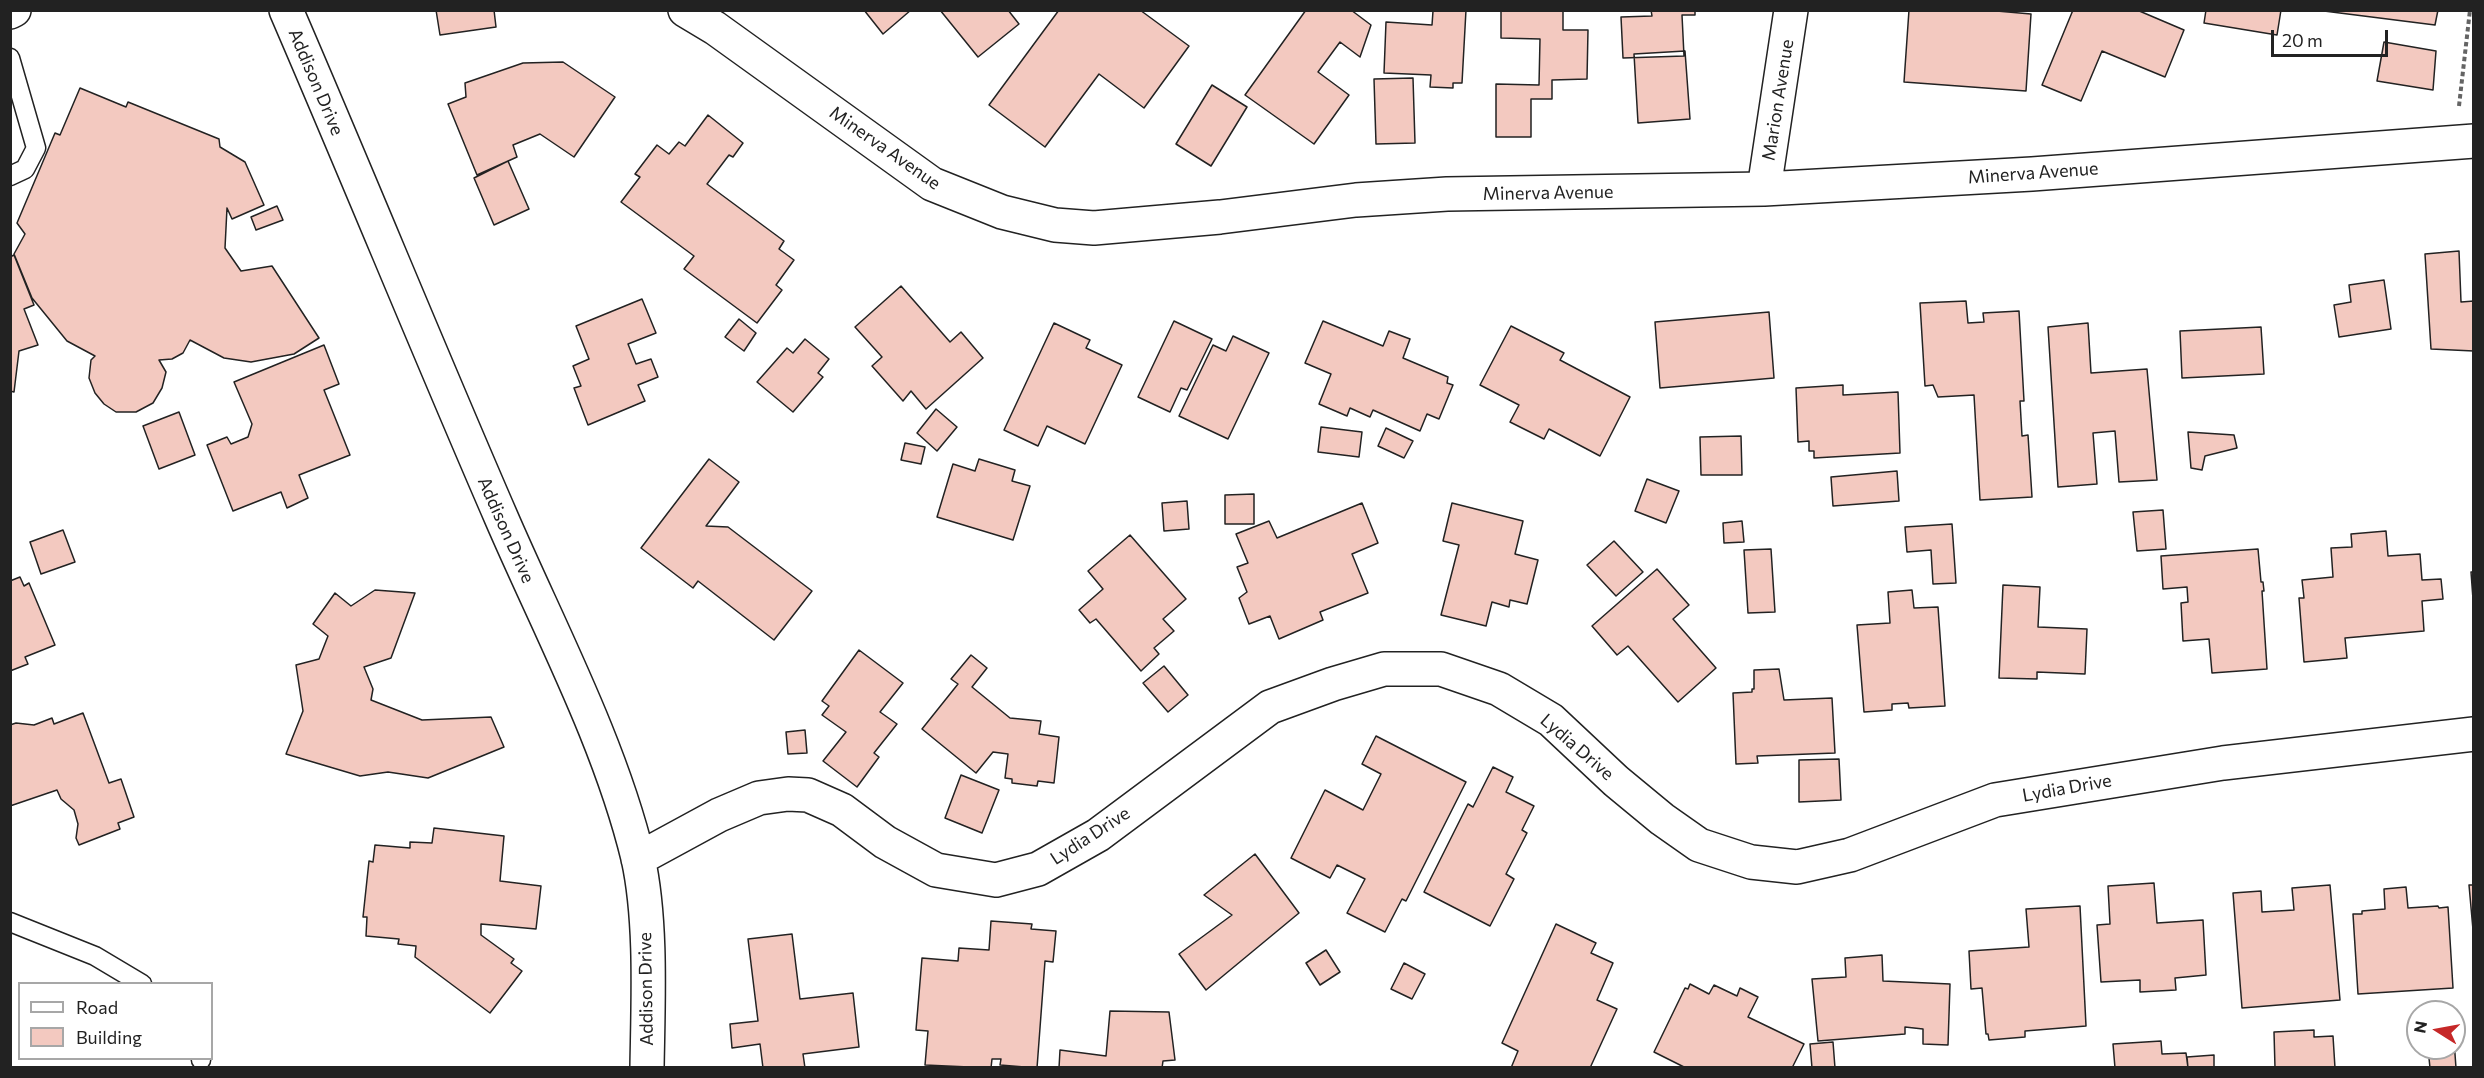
<!DOCTYPE html>
<style>
body{margin:0}
#map{position:relative;width:2484px;height:1078px;overflow:hidden;background:#fff;font-family:Commissioner,sans-serif}
canvas{display:block}
.frame{position:absolute;inset:0;border:12px solid #222;pointer-events:none}
.legend{position:absolute;left:18px;top:982px;width:195px;height:78px;box-sizing:border-box;background:#fff;border:2px solid #a7a7a7;margin:0;padding:8px 10px;list-style:none;font-size:18px;color:#222}
.legend li{display:flex;align-items:center;gap:12px;height:30px}
.legend b{width:30px;border:2px solid #a7a7a7}
.north{position:absolute;left:2406px;top:1000px;width:60px;height:60px;box-sizing:border-box;background:#fff;border:2px solid #a7a7a7;border-radius:50%;rotate:281deg;font-size:16px;font-weight:700;line-height:24px;text-align:center;color:#222}
.north::after{content:'';display:block;margin:auto;width:21px;height:27px;background:#c62828;clip-path:polygon(50% 0,100% 100%,50% 72%,0 100%)}
.scale{position:absolute;left:2271px;top:30px;width:117px;height:27px;box-sizing:border-box;border:3px solid #222;border-top:0;padding-left:8px;font-size:18px;line-height:21px;white-space:nowrap;color:#222;-webkit-text-stroke:4px #fff;paint-order:stroke}
</style>
<div id="map">
<canvas width="2484" height="1078"></canvas>
<div class="frame"></div>
<ul class="legend">
<li><b style="height:8px;background:#fff"></b>Road</li>
<li><b style="height:16px;background:#f3c9c0"></b>Building</li>
</ul>
<div class="north">N</div>
<div class="scale">20 m</div>
</div>
<script>
const ctx = document.querySelector('canvas').getContext('2d');
ctx.lineJoin = 'round';
function paint(path, color) {
  ctx.fillStyle = color;
  ctx.fill(path, 'evenodd');
}
function trace(path, color, width, dash) {
  ctx.strokeStyle = color;
  ctx.lineWidth = width;
  ctx.lineCap = dash ? 'butt' : 'round';
  ctx.setLineDash(dash || []);
  ctx.stroke(path);
}
function write(font, color, halo, rows, align = 'center') {
  ctx.font = font + ' Commissioner,sans-serif';
  ctx.lineWidth = 4.5;
  ctx.setLineDash([]);
  ctx.textBaseline = 'middle';
  ctx.strokeStyle = halo;
  ctx.fillStyle = color;
  for (const [text, x, y, turn = 0] of rows) {
    ctx.save();
    ctx.translate(x, y);
    ctx.rotate((+turn || 0) * Math.PI / 180);
    ctx.textAlign = isNaN(turn) ? turn : align;
    if (halo) ctx.strokeText(text, 0, 0);
    ctx.fillText(text, 0, 0);
    ctx.restore();
  }
}
const building = new Path2D(`
 M 436,10 L 494,10 L 496,27 L 440,35 Z
 M 864,10 L 911,10 L 883,34 Z
 M 940,10 L 1008,10 L 1019,24 L 978,57 Z
 M 1059,10 L 1140,10 L 1189,46 L 1144,108 L 1099,74 L 1045,147 L 989,105 Z
 M 1306,10 L 1351,10 L 1371,25 L 1360,57 L 1340,42 L 1318,72 L 1349,95 L 1314,144 L 1245,95 Z
 M 1426,10 L 1466,10 L 1462,83 L 1453,83 L 1453,88 L 1430,87 L 1431,75 L 1384,73 L 1386,22 L 1432,25 L 1433,11 Z
 M 1501,10 L 1563,10 L 1563,30 L 1588,30 L 1587,79 L 1552,80 L 1552,99 L 1531,99 L 1531,137 L 1496,137 L 1496,84 L 1539,85 L 1540,39 L 1501,38 Z
 M 1651,10 L 1695,10 L 1695,15 L 1682,15 L 1684,56 L 1623,58 L 1621,17 L 1652,16 Z
 M 1909,10 L 1985,10 L 2031,14 L 2026,91 L 1904,82 Z
 M 2073,10 L 2137,10 L 2184,30 L 2165,77 L 2102,51 L 2081,101 L 2042,85 Z
 M 2206,10 L 2281,10 L 2277,35 L 2204,23 Z
 M 2316,10 L 2438,10 L 2435,25 Z
 M 2384,42 L 2436,51 L 2433,90 L 2377,81 Z
 M 1685,51 L 1690,119 L 1638,123 L 1634,54 Z
 M 563,62 L 615,97 L 574,157 L 540,134 L 513,145 L 517,157 L 477,175 L 448,104 L 466,97 L 465,83 L 523,63 Z
 M 1413,78 L 1415,143 L 1376,144 L 1374,79 Z
 M 1212,85 L 1247,107 L 1211,166 L 1176,144 Z
 M 80,88 L 126,107 L 128,102 L 219,139 L 220,147 L 245,162 L 264,205 L 232,219 L 227,208 L 225,248 L 241,271 L 272,266 L 319,338 L 294,354 L 251,362 L 224,358 L 190,340 L 183,353 L 172,359 L 159,360 L 166,372 L 162,388 L 153,403 L 136,412 L 116,412 L 104,404 L 95,393 L 89,378 L 91,360 L 95,356 L 67,341 L 32,298 L 14,254 L 25,234 L 17,223 L 55,133 L 60,135 Z
 M 708,115 L 743,143 L 733,157 L 729,155 L 707,184 L 784,241 L 779,249 L 794,260 L 776,285 L 782,290 L 757,323 L 684,269 L 694,256 L 621,202 L 640,177 L 635,174 L 657,145 L 669,154 L 679,142 L 685,146 Z
 M 508,161 L 529,209 L 494,225 L 474,178 Z
 M 277,206 L 283,220 L 256,230 L 251,217 Z
 M 2459,251 L 2461,302 L 2474,301 L 2474,351 L 2431,349 L 2425,254 Z
 M 14,255 L 34,305 L 24,309 L 38,345 L 19,351 L 14,392 L 10,391 L 10,257 Z
 M 2384,280 L 2391,329 L 2339,337 L 2334,305 L 2351,302 L 2349,285 Z
 M 901,286 L 950,342 L 961,332 L 983,358 L 926,409 L 911,391 L 903,401 L 872,366 L 882,357 L 855,327 Z
 M 642,299 L 656,333 L 628,344 L 636,364 L 651,359 L 658,377 L 638,385 L 645,401 L 588,425 L 574,388 L 581,386 L 573,366 L 589,359 L 576,326 Z
 M 1966,301 L 1968,323 L 1984,322 L 1983,313 L 2019,311 L 2024,401 L 2020,401 L 2022,436 L 2028,435 L 2032,497 L 1980,500 L 1974,395 L 1938,397 L 1933,385 L 1925,386 L 1920,303 Z
 M 1769,312 L 1774,378 L 1660,388 L 1655,322 Z
 M 739,319 L 756,333 L 744,351 L 725,337 Z
 M 1174,321 L 1212,339 L 1187,390 L 1181,388 L 1170,412 L 1138,397 Z
 M 1323,321 L 1383,346 L 1389,331 L 1410,339 L 1403,358 L 1448,377 L 1447,383 L 1453,385 L 1439,419 L 1427,414 L 1420,431 L 1373,410 L 1370,417 L 1350,408 L 1347,416 L 1319,404 L 1331,374 L 1305,363 Z
 M 1054,323 L 1090,340 L 1086,348 L 1122,365 L 1085,444 L 1047,426 L 1038,446 L 1004,430 Z
 M 2088,323 L 2091,373 L 2147,369 L 2157,480 L 2119,482 L 2115,431 L 2093,433 L 2097,484 L 2058,487 L 2048,327 Z
 M 1511,326 L 1564,353 L 1560,360 L 1630,397 L 1600,456 L 1549,429 L 1544,439 L 1510,422 L 1519,405 L 1480,385 Z
 M 2261,327 L 2264,374 L 2182,378 L 2180,331 Z
 M 1233,336 L 1269,353 L 1228,439 L 1179,416 L 1213,345 L 1226,351 Z
 M 805,339 L 829,359 L 818,373 L 823,377 L 793,412 L 757,382 L 787,348 L 793,353 Z
 M 324,345 L 339,384 L 324,390 L 350,455 L 299,475 L 308,498 L 287,508 L 281,492 L 233,511 L 207,445 L 227,437 L 231,444 L 248,437 L 252,424 L 234,382 Z
 M 1843,385 L 1843,395 L 1898,392 L 1900,453 L 1814,458 L 1814,451 L 1809,451 L 1809,441 L 1798,442 L 1796,388 Z
 M 936,409 L 957,427 L 937,451 L 917,433 Z
 M 179,412 L 195,455 L 159,469 L 143,426 Z
 M 1321,427 L 1362,432 L 1359,457 L 1318,452 Z
 M 1386,428 L 1413,441 L 1404,458 L 1378,446 Z
 M 2188,432 L 2234,435 L 2237,448 L 2205,456 L 2202,470 L 2191,468 Z
 M 1741,436 L 1742,475 L 1701,475 L 1700,437 Z
 M 905,443 L 925,447 L 921,464 L 901,460 Z
 M 709,459 L 739,482 L 706,526 L 728,527 L 812,591 L 774,640 L 698,581 L 693,588 L 641,548 Z
 M 979,459 L 1015,470 L 1012,481 L 1030,486 L 1013,540 L 937,517 L 953,464 L 975,471 Z
 M 1897,471 L 1899,501 L 1833,506 L 1831,477 Z
 M 1647,479 L 1679,491 L 1666,523 L 1635,511 Z
 M 1254,494 L 1254,524 L 1225,524 L 1225,495 Z
 M 1187,501 L 1189,529 L 1164,531 L 1162,503 Z
 M 1362,503 L 1378,543 L 1352,554 L 1368,593 L 1320,612 L 1323,620 L 1279,639 L 1270,616 L 1249,624 L 1239,598 L 1247,592 L 1237,567 L 1248,563 L 1236,534 L 1269,521 L 1277,538 Z
 M 1452,503 L 1523,521 L 1515,554 L 1538,560 L 1527,604 L 1510,600 L 1509,607 L 1492,602 L 1486,626 L 1441,615 L 1459,545 L 1443,541 Z
 M 2163,510 L 2166,549 L 2137,551 L 2133,512 Z
 M 1742,521 L 1744,542 L 1724,543 L 1723,523 Z
 M 1952,524 L 1956,583 L 1933,584 L 1931,550 L 1907,552 L 1905,527 Z
 M 63,530 L 75,562 L 41,574 L 30,542 Z
 M 2386,531 L 2388,556 L 2420,554 L 2422,580 L 2441,579 L 2443,599 L 2422,601 L 2424,631 L 2345,638 L 2347,658 L 2304,662 L 2299,598 L 2304,598 L 2302,580 L 2333,577 L 2331,548 L 2352,547 L 2351,534 Z
 M 1130,535 L 1186,599 L 1163,619 L 1174,631 L 1154,648 L 1159,654 L 1141,671 L 1096,619 L 1090,623 L 1079,610 L 1103,589 L 1088,571 Z
 M 1614,541 L 1643,572 L 1616,596 L 1587,565 Z
 M 1771,549 L 1775,612 L 1748,613 L 1744,550 Z
 M 2258,549 L 2261,582 L 2263,582 L 2264,591 L 2262,591 L 2267,669 L 2212,673 L 2209,639 L 2183,641 L 2181,603 L 2188,602 L 2187,587 L 2163,589 L 2161,556 Z
 M 1657,569 L 1689,605 L 1673,619 L 1716,668 L 1678,702 L 1628,646 L 1617,655 L 1592,626 Z
 M 2471,572 L 2474,572 L 2474,613 Z
 M 20,577 L 24,586 L 29,583 L 55,645 L 25,657 L 28,664 L 10,671 L 10,581 Z
 M 2003,585 L 2040,587 L 2038,627 L 2087,629 L 2085,674 L 2037,672 L 2037,679 L 1999,678 Z
 M 375,590 L 415,593 L 391,658 L 364,667 L 373,689 L 371,700 L 422,720 L 491,717 L 504,747 L 428,778 L 388,772 L 360,776 L 286,754 L 303,711 L 296,665 L 319,659 L 328,636 L 313,624 L 335,593 L 351,606 Z
 M 1912,590 L 1914,608 L 1938,607 L 1945,706 L 1909,708 L 1908,703 L 1892,704 L 1892,710 L 1864,712 L 1857,625 L 1890,623 L 1888,592 Z
 M 859,650 L 903,683 L 880,712 L 897,724 L 874,753 L 879,757 L 857,787 L 823,761 L 846,732 L 822,715 L 829,706 L 822,701 Z
 M 971,655 L 987,668 L 972,687 L 1010,718 L 1041,721 L 1039,734 L 1059,737 L 1054,783 L 1038,781 L 1037,786 L 1012,783 L 1012,779 L 1005,778 L 1008,754 L 993,752 L 976,773 L 922,729 L 958,684 L 951,679 Z
 M 1164,666 L 1188,695 L 1168,712 L 1143,683 Z
 M 1779,669 L 1784,700 L 1832,698 L 1835,753 L 1757,756 L 1758,763 L 1736,764 L 1733,693 L 1752,692 L 1752,689 L 1754,689 L 1754,670 Z
 M 83,713 L 109,783 L 121,779 L 134,817 L 118,823 L 120,829 L 79,845 L 76,838 L 78,824 L 74,810 L 61,799 L 57,790 L 10,806 L 10,725 L 16,723 L 34,725 L 52,718 L 54,724 Z
 M 805,730 L 807,753 L 788,754 L 786,732 Z
 M 1376,736 L 1466,782 L 1406,901 L 1402,899 L 1385,932 L 1347,913 L 1365,879 L 1337,865 L 1330,878 L 1291,858 L 1325,790 L 1363,810 L 1381,774 L 1362,764 Z
 M 1839,759 L 1841,800 L 1799,802 L 1799,760 Z
 M 1493,767 L 1513,777 L 1506,792 L 1534,806 L 1522,830 L 1527,833 L 1506,874 L 1514,879 L 1490,926 L 1424,892 L 1468,804 L 1473,807 Z
 M 961,775 L 999,790 L 982,833 L 945,818 Z
 M 434,828 L 504,836 L 500,881 L 541,886 L 536,929 L 481,924 L 481,935 L 514,959 L 511,963 L 522,971 L 490,1013 L 415,957 L 416,946 L 398,944 L 399,939 L 366,936 L 367,917 L 363,917 L 369,861 L 373,862 L 375,845 L 410,848 L 410,842 L 432,843 Z
 M 1255,854 L 1299,913 L 1206,990 L 1179,954 L 1232,915 L 1204,895 Z
 M 2154,883 L 2157,923 L 2203,920 L 2206,975 L 2175,978 L 2176,990 L 2140,992 L 2140,980 L 2101,982 L 2097,925 L 2110,924 L 2108,886 Z
 M 2330,885 L 2340,1000 L 2242,1008 L 2233,893 L 2261,891 L 2262,912 L 2294,910 L 2292,888 Z
 M 2469,885 L 2474,885 L 2474,941 Z
 M 2406,887 L 2408,908 L 2438,906 L 2439,908 L 2448,907 L 2453,988 L 2358,994 L 2353,914 L 2362,914 L 2362,911 L 2385,909 L 2384,889 Z
 M 2080,906 L 2086,1026 L 2025,1031 L 2025,1037 L 1989,1040 L 1988,1034 L 1986,1034 L 1982,988 L 1971,989 L 1969,951 L 2029,947 L 2026,909 Z
 M 991,921 L 1032,924 L 1031,929 L 1056,931 L 1053,962 L 1045,961 L 1037,1068 L 1000,1065 L 1001,1059 L 992,1059 L 991,1068 L 925,1065 L 928,1031 L 916,1030 L 922,958 L 958,961 L 959,948 L 989,950 Z
 M 1556,924 L 1596,943 L 1591,953 L 1613,963 L 1597,1000 L 1617,1009 L 1590,1068 L 1511,1068 L 1518,1051 L 1502,1043 Z
 M 792,934 L 800,999 L 853,993 L 859,1047 L 803,1054 L 805,1068 L 763,1068 L 760,1044 L 732,1048 L 730,1024 L 758,1021 L 748,939 Z
 M 1326,950 L 1340,972 L 1320,985 L 1306,963 Z
 M 1882,955 L 1883,981 L 1950,984 L 1948,1045 L 1923,1044 L 1923,1029 L 1905,1027 L 1905,1034 L 1818,1041 L 1812,979 L 1846,977 L 1845,958 Z
 M 1404,963 L 1425,974 L 1412,999 L 1391,989 Z
 M 1690,984 L 1709,994 L 1714,985 L 1737,996 L 1740,988 L 1758,997 L 1748,1017 L 1804,1044 L 1792,1068 L 1686,1068 L 1654,1052 L 1685,988 L 1688,989 Z
 M 1110,1011 L 1169,1012 L 1175,1060 L 1163,1061 L 1162,1068 L 1059,1068 L 1060,1050 L 1106,1056 Z
 M 2314,1030 L 2314,1037 L 2333,1036 L 2335,1068 L 2275,1068 L 2274,1032 Z
 M 2454,1040 L 2456,1068 L 2430,1068 L 2428,1048 L 2454,1048 Z
 M 2161,1041 L 2162,1054 L 2186,1053 L 2188,1068 L 2115,1068 L 2113,1044 Z
 M 1833,1042 L 1835,1068 L 1812,1068 L 1810,1044 Z
 M 2214,1055 L 2214,1068 L 2188,1068 L 2187,1057 Z`);
const path = new Path2D(`
 M 2459,106 L 2470,10`);
const service = new Path2D(`
 M 10,58 L 36,148 L 25,169 L 10,176
 M 10,922 L 95,956 L 142,984
 M 201,1058 L 201,1060`);
const minor = new Path2D(`
 M 286,10 C 359,179 428,349 501,517 C 548,626 610,742 638,858 C 652,921 648,1003 647,1068
 M 685,10 L 715,28 L 932,184 L 1002,212 L 1055,225 L 1094,228 L 1220,217 L 1356,200 L 1447,194 L 1764,189 L 2032,174 L 2474,141
 M 10,12 L 14,10
 M 1764,189 L 1791,10
 M 638,859 L 719,815 L 759,798 L 788,794 L 808,795 L 842,810 L 885,842 L 936,870 L 996,880 L 1038,869 L 1098,835 L 1270,707 L 1333,684 L 1384,669 L 1441,669 L 1499,689 L 1551,720 L 1616,781 L 1662,819 L 1699,845 L 1751,862 L 1797,867 L 1850,855 L 1995,800 L 2223,763 L 2474,734`);
const streetNames = [
 ["Addison Drive",316,82,67],
 ["Marion Avenue",1778,100,-81],
 ["Minerva Avenue",885,148,35],
 ["Minerva Avenue",2033,173,-4],
 ["Minerva Avenue",1548,193,-1],
 ["Addison Drive",506,530,66],
 ["Lydia Drive",1577,747,41],
 ["Lydia Drive",2067,788,-10],
 ["Lydia Drive",1090,836,-33],
 ["Addison Drive",646,989,-91]
];
paint(building, '#f3c9c0');
trace(building, '#222', 1.5);
trace(service, '#222', 21);
trace(minor, '#222', 36);
trace(path, '#646464', 4, [4.5, 3]);
trace(service, '#fff', 18);
trace(minor, '#fff', 33);
write('18px', '#222', '#fff', streetNames);
</script>
